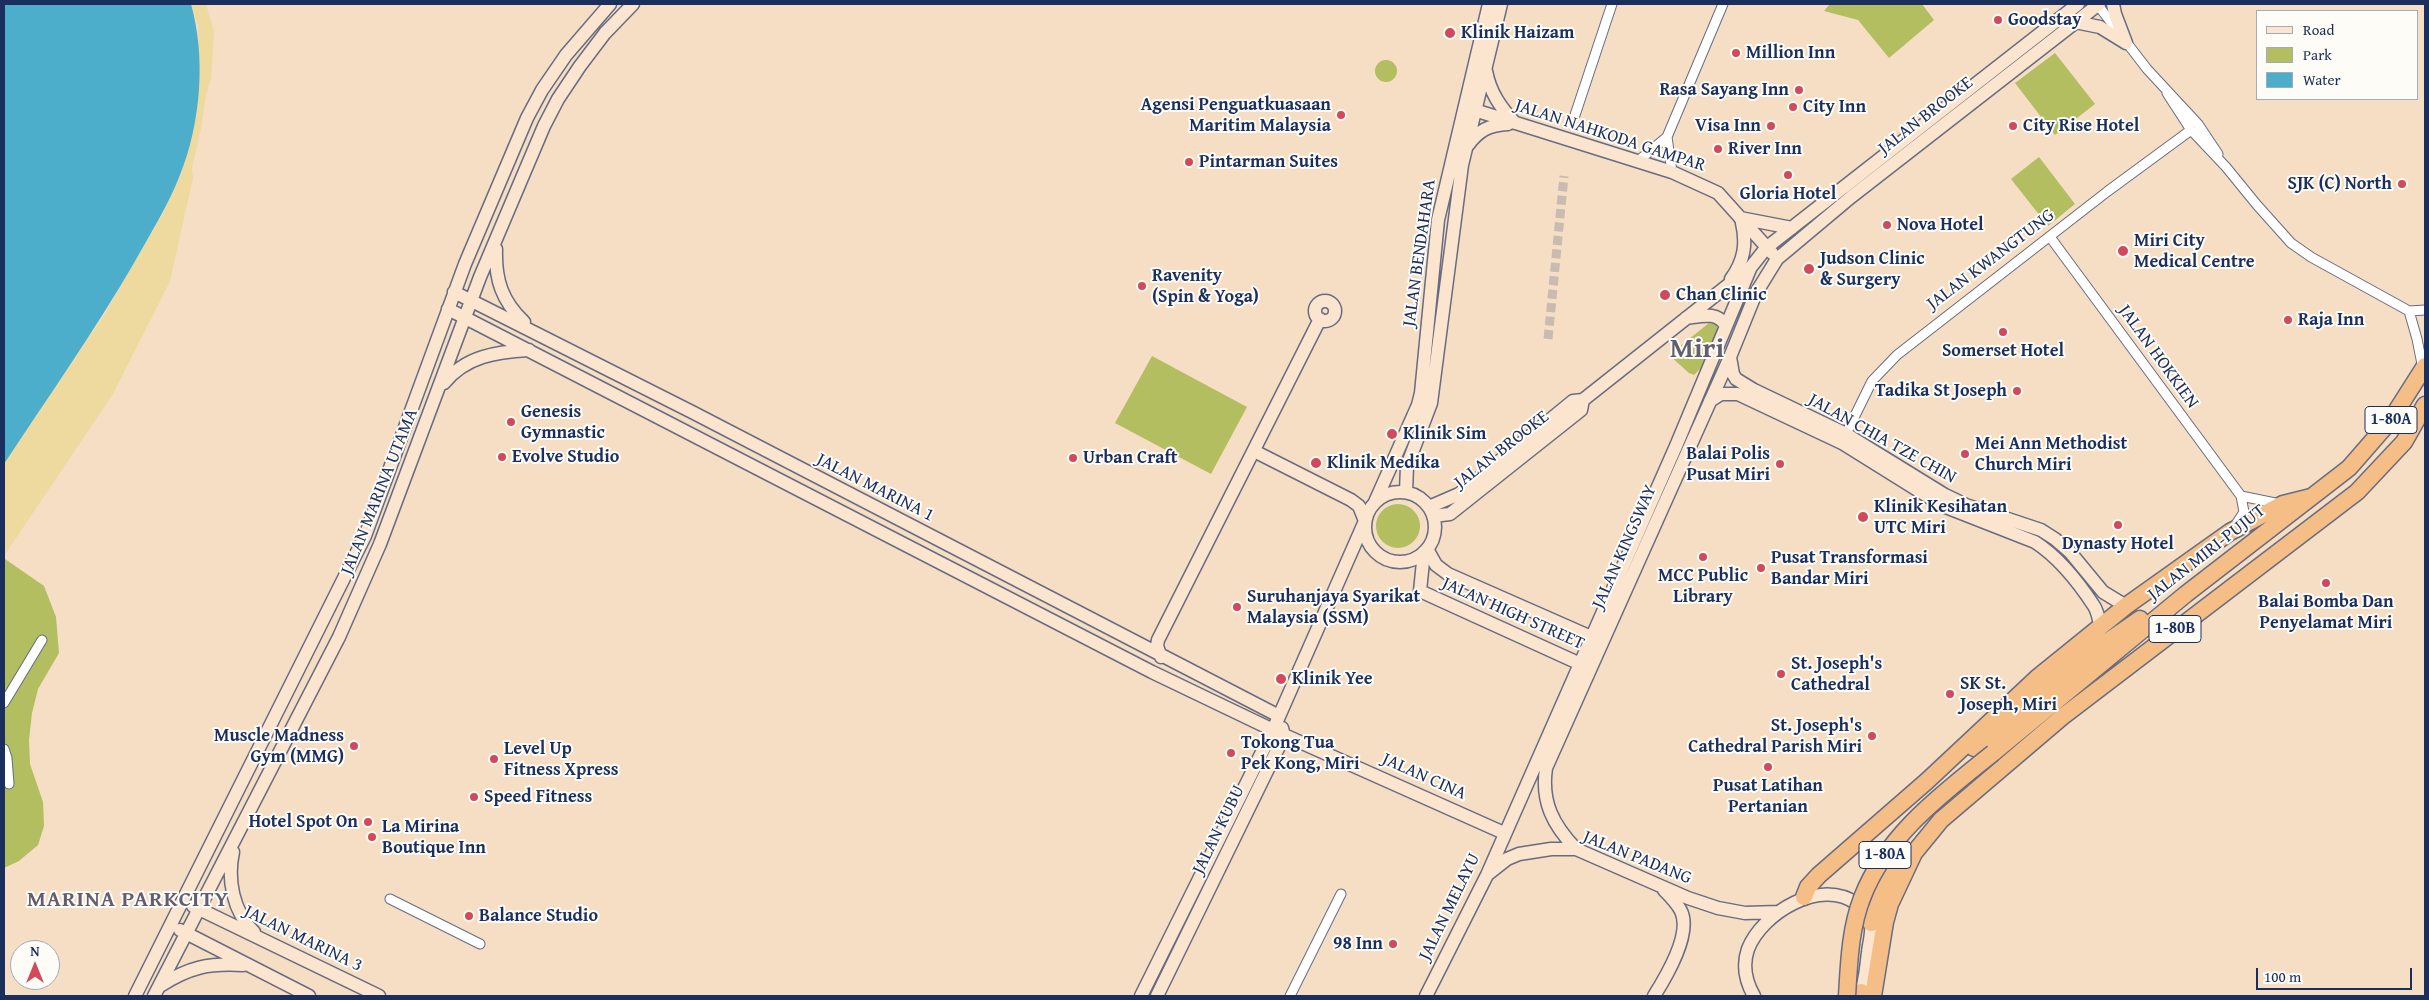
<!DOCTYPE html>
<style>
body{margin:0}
#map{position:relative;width:2429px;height:1000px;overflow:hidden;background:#f5dec4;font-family:"Gentium Book Plus",serif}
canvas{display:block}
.frame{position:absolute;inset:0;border:5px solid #1b2f5e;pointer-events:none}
.legend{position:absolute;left:2256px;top:10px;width:162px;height:90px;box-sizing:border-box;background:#fdfcf7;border:1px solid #a3aaba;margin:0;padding:6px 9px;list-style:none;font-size:15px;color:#1b2f5e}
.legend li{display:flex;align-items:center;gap:10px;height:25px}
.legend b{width:25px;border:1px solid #a3aaba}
.north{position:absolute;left:10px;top:940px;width:50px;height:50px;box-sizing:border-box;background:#fdfcf7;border:1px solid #a3aaba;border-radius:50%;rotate:0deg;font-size:14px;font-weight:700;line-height:20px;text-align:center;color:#1b2f5e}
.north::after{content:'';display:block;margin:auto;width:18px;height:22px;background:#d1495b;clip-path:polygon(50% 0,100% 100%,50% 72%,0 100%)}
.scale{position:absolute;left:2256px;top:968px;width:156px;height:22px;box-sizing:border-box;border:2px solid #1b2f5e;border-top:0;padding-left:6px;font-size:15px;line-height:18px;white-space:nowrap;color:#1b2f5e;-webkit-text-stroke:4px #fdfcf7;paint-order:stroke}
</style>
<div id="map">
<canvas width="2429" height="1000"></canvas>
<div class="frame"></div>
<ul class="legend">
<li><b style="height:6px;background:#fbe5cf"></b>Road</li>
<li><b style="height:14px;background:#b2be60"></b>Park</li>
<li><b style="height:14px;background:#4daecc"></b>Water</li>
</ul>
<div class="north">N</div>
<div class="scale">100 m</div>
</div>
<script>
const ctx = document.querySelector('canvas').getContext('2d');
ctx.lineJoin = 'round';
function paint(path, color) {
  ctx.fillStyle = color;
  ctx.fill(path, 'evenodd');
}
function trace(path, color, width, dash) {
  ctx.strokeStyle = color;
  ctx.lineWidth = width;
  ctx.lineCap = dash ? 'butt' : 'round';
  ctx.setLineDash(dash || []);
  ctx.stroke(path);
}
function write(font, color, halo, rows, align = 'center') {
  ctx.font = font + ' "Gentium Book Plus",serif';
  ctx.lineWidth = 4;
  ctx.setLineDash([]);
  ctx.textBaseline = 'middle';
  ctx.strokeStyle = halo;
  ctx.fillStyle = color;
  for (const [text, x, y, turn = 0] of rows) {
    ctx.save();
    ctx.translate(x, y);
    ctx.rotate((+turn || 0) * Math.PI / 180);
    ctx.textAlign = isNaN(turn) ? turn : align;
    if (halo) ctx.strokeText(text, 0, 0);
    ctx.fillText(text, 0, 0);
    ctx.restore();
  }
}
const green = new Path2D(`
 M 1830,4 L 1922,4 L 1934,20 L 1889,58 L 1858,20 L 1824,11 Z
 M 2055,53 L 2095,104 L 2055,135 L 2015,83 Z
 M1375 71a11 11 0 1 1 22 0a11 11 0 1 1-22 0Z
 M 2039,157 L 2075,204 L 2048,226 L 2011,179 Z
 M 1709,323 L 1716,325 L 1718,330 L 1703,366 L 1694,375 L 1689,373 L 1669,355 Z
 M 1152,356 L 1247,407 L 1211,474 L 1115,423 Z
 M1376 526a22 22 0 1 1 44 0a22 22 0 1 1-44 0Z
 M 5,559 L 44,586 L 56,617 L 59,653 L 38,689 L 32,713 L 29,740 L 30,764 L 43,802 L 44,826 L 38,845 L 19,861 L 4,868 Z`);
const sand = new Path2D(`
 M 191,4 L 206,4 L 214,32 L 211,79 L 206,95 L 201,129 L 192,168 L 193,178 L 170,281 L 113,394 L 4,556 L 4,464 L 104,315 L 163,213 L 181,174 L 197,113 L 199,53 L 198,26 Z`);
const water = new Path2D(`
 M 4,4 L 191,4 C 206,57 201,123 180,175 C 168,206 150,234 134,263 C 94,332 48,397 4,464 Z`);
const streetTunnel = new Path2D(`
 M 1548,339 L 1564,176`);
const street = new Path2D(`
 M 2097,4 L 2147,69 L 2198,124 L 2218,154
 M 2167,93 L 2191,130 L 2226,167 L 2257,205 L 2291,243 L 2311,257 L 2409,311 L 2425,310
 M 1575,115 L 1612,4
 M 1667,137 L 1672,172
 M 1638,161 L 1667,137 L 1723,4
 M 2050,237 L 2241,496 L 2244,512 L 2235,526
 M 2409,311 L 2417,339 L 2423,369
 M 1844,438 L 1872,381 L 1897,355 L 2108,191 L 2191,130
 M 2241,496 L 2280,504
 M 4,703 L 42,640
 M 4,749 L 7,758 L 9,784
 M 390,899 L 480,944
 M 1290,996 L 1341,894`);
const secondary = new Path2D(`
 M 2113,4 L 2115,14 L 2126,43
 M 2075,22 L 2100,27 L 2126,43
 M 1486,71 C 1490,92 1500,107 1515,123
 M 1468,108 L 1672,172 L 1718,193 L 1772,253
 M 1468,145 C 1479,130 1489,125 1508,124
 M 1740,218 L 1792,228
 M 496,249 C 495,280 502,301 524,322
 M 1731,279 C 1744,261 1747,244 1742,223
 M 454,292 L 692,412 L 1279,716
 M1315 311a10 10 0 1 1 20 0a10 10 0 1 1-20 0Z
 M 448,309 L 1152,672 L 1273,730 L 1504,833
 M 1686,318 C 1702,316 1717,311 1726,326
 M 1730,357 L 1733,374 L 1736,379 L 1754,390 L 1846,434 L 1945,495 L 1966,505 L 2041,530 L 2055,539 L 2070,552 L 2103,592 L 2126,606
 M 444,383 C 466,356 496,352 529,350
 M 1710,401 L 1721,394 L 1738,394 L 1842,443 L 1943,506 L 2035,542 C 2058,557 2079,583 2094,606 C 2098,612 2099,621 2101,628
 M 1406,492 L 1407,466 L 1431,403 L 1462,165 L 1501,4
 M1365 527a35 35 0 1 1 70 0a35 35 0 1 1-70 0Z
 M 1375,502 L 1418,405 L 1421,393 L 1438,220 L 1489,4
 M 1429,507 L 1459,494 L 1573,401 L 1583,400 L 1751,267 L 1766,248 L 2078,4
 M 1433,516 L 1450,514 L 1581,410 L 1583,400
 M 1427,549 L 1436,565 L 1448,574 L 1598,640
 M 1424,552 L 1420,591 L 1587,667
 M 1161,657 L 1157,646 L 1158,640 L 1320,319
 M 1576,849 C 1553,825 1541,802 1546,768 L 1730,357 L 1756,293 L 1777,259 L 1851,197 L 2099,4
 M 233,852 C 227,879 233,912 254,932
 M 1488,874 L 1507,859 L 1519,854 L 1551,849 L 1576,849 L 1688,898 L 1718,908 L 1745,913 L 1779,912
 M 193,906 L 379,996
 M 180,930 L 309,996
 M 160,986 C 189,967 209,963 243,965
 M 135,996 L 365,536 L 465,264 L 527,118 L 542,90 L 566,55 L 610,4
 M 154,996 L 339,637 L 380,544 L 480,277 L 544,126 L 558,99 L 580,66 L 605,33 L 633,4
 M 1141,996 L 1273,730 L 1365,521 L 1359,506 L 1351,500 L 1254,451
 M 1157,996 L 1284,736 L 1282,728
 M 1426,996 L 1487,875 L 1676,446 L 1750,269
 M 1654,996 C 1666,977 1692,934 1681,911 C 1677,903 1670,896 1664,890
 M 1754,996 C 1746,982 1742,966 1748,949 C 1762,913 1821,877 1857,904 C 1863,908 1871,917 1871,925 C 1872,934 1869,943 1868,952 C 1866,966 1866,983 1859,996`);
const highway = new Path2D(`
 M 1974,748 L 2101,646 L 2140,619
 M 1993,753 L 2186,594 L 2349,468 L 2390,421 L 2425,366
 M 1804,897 L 1808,887 L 1819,875 L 1927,781 L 2037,678 L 2126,606 L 2230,532 L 2283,504 L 2311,497
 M 1871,923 L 1888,879 L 1899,860
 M 1861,996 L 1861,992
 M 1873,996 L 1885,922 L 1890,904 L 1914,853 L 1941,820 L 2062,717 L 2357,492 L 2404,442 L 2425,405`);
const highwayBridge = new Path2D(`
 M 1847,996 C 1849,964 1850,929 1862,898 C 1886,835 1942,794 1993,753`);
const markers = [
 [1998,20,5,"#d1495b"],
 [1450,33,6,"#d1495b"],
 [1736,53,5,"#d1495b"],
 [1799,90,5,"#d1495b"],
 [1793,107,5,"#d1495b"],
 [1341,115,5,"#d1495b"],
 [1771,126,5,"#d1495b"],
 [2013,126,5,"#d1495b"],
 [1718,149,5,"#d1495b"],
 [1189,162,5,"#d1495b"],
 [1788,175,5,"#d1495b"],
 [2402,184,5,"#d1495b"],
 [1887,225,5,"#d1495b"],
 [2123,251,6,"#d1495b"],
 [1809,269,6,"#d1495b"],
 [1142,286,5,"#d1495b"],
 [1665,295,6,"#d1495b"],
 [2288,320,5,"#d1495b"],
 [2003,332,5,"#d1495b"],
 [2017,391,5,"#d1495b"],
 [511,422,5,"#d1495b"],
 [1392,434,6,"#d1495b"],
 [1965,454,5,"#d1495b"],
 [502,457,5,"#d1495b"],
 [1073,458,5,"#d1495b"],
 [1316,463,6,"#d1495b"],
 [1780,464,5,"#d1495b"],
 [1863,517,6,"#d1495b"],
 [2118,525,5,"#d1495b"],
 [1703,557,5,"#d1495b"],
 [1761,568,5,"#d1495b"],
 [2326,583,5,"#d1495b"],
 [1237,607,5,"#d1495b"],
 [1781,674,5,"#d1495b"],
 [1281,679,6,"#d1495b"],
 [1950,694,5,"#d1495b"],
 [1872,736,5,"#d1495b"],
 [354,746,5,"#d1495b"],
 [1231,753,5,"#d1495b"],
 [494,759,5,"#d1495b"],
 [1768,767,5,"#d1495b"],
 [474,797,5,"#d1495b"],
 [368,822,5,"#d1495b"],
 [372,837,5,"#d1495b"],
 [469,916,5,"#d1495b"],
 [1393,944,5,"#d1495b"]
];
const shields = [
 [2391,420,52],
 [2175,629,52],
 [1885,855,52]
];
const shieldNames = [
 ["1-80A",2391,420],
 ["1-80B",2175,629],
 ["1-80A",1885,855]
];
const poiNames = [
 ["Goodstay",2008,20],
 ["Klinik Haizam",1461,33],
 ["Million Inn",1746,53],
 ["Rasa Sayang Inn",1789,90,"right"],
 ["Agensi Penguatkuasaan",1331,105,"right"],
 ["Maritim Malaysia",1331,126,"right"],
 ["City Inn",1803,107],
 ["Visa Inn",1761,126,"right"],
 ["City Rise Hotel",2023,126],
 ["River Inn",1728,149],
 ["Pintarman Suites",1199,162],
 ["SJK (C) North",2392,184,"right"],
 ["Gloria Hotel",1788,194,"center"],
 ["Nova Hotel",1897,225],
 ["Miri City",2134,241],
 ["Medical Centre",2134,262],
 ["Judson Clinic",1820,259],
 ["& Surgery",1820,280],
 ["Ravenity",1152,276],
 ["(Spin & Yoga)",1152,297],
 ["Chan Clinic",1676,295],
 ["Raja Inn",2298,320],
 ["Somerset Hotel",2003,351,"center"],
 ["Tadika St Joseph",2007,391,"right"],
 ["Genesis",521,412],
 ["Gymnastic",521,433],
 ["Klinik Sim",1403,434],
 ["Mei Ann Methodist",1975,444],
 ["Church Miri",1975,465],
 ["Balai Polis",1770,454,"right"],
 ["Pusat Miri",1770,475,"right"],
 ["Evolve Studio",512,457],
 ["Urban Craft",1083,458],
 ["Klinik Medika",1327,463],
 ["Klinik Kesihatan",1874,507],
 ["UTC Miri",1874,528],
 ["Dynasty Hotel",2118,544,"center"],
 ["Pusat Transformasi",1771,558],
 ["Bandar Miri",1771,579],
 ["MCC Public",1703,576,"center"],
 ["Library",1703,597,"center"],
 ["Suruhanjaya Syarikat",1247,597],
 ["Malaysia (SSM)",1247,618],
 ["Balai Bomba Dan",2326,602,"center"],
 ["Penyelamat Miri",2326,623,"center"],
 ["St. Joseph's",1791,664],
 ["Cathedral",1791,685],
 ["Klinik Yee",1292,679],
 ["SK St.",1960,684],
 ["Joseph, Miri",1960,705],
 ["St. Joseph's",1862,726,"right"],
 ["Cathedral Parish Miri",1862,747,"right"],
 ["Muscle Madness",344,736,"right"],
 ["Gym (MMG)",344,757,"right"],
 ["Tokong Tua",1241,743],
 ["Pek Kong, Miri",1241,764],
 ["Level Up",504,749],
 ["Fitness Xpress",504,770],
 ["Pusat Latihan",1768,786,"center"],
 ["Pertanian",1768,807,"center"],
 ["Speed Fitness",484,797],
 ["Hotel Spot On",358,822,"right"],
 ["La Mirina",382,827],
 ["Boutique Inn",382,848],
 ["Balance Studio",479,916],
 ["98 Inn",1383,944,"right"]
];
const streetNames = [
 ["JALAN BROOKE",1926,116,-38],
 ["JALAN NAHKODA GAMPAR",1610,136,18],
 ["JALAN BENDAHARA",1420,253,-82],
 ["JALAN KWANGTUNG",1991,260,-37],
 ["JALAN HOKKIEN",2158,357,54],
 ["JALAN CHIA TZE CHIN",1882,439,29],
 ["JALAN BROOKE",1502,450,-38],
 ["JALAN MARINA 1",875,488,27],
 ["JALAN MARINA UTAMA",380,492,-68],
 ["JALAN KINGSWAY",1625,547,-66],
 ["JALAN MIRI-PUJUT",2207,553,-38],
 ["JALAN HIGH STREET",1513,614,24],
 ["JALAN CINA",1424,777,24],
 ["JALAN KUBU",1219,830,-64],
 ["JALAN PADANG",1637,858,22],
 ["JALAN MELAYU",1450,907,-64],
 ["JALAN MARINA 3",303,939,26]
];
const districtNames = [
 ["MARINA PARKCITY",128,900]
];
const townNames = [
 ["Miri",1697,350]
];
paint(green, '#b2be60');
paint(sand, '#eeda9e');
paint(water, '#4daecc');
trace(streetTunnel, '#c9bbb0', 9, [9, 4.5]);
trace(street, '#676c82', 11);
trace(secondary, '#676c82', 15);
trace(highway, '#676c82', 19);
trace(street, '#fff', 9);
trace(secondary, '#fbe5cf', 12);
trace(highway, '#f6be87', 16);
trace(highwayBridge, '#676c82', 19, []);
trace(highwayBridge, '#f6be87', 16);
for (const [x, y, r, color] of markers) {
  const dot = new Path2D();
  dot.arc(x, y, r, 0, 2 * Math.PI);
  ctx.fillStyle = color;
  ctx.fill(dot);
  trace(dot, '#fdfcf7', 2);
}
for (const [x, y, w] of shields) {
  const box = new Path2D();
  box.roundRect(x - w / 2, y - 13.5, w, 27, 4);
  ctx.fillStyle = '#fdfcf7';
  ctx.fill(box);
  trace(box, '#1b2f5e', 1);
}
write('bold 16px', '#1b2f5e', null, shieldNames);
write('bold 18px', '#1b2f5e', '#fdfcf7', poiNames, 'left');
write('18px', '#1b2f5e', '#fdfcf7', streetNames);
ctx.letterSpacing = '1px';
write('bold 22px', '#625e70', '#fdfcf7', districtNames);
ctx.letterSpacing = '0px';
write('bold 28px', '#625e70', '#fdfcf7', townNames);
</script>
